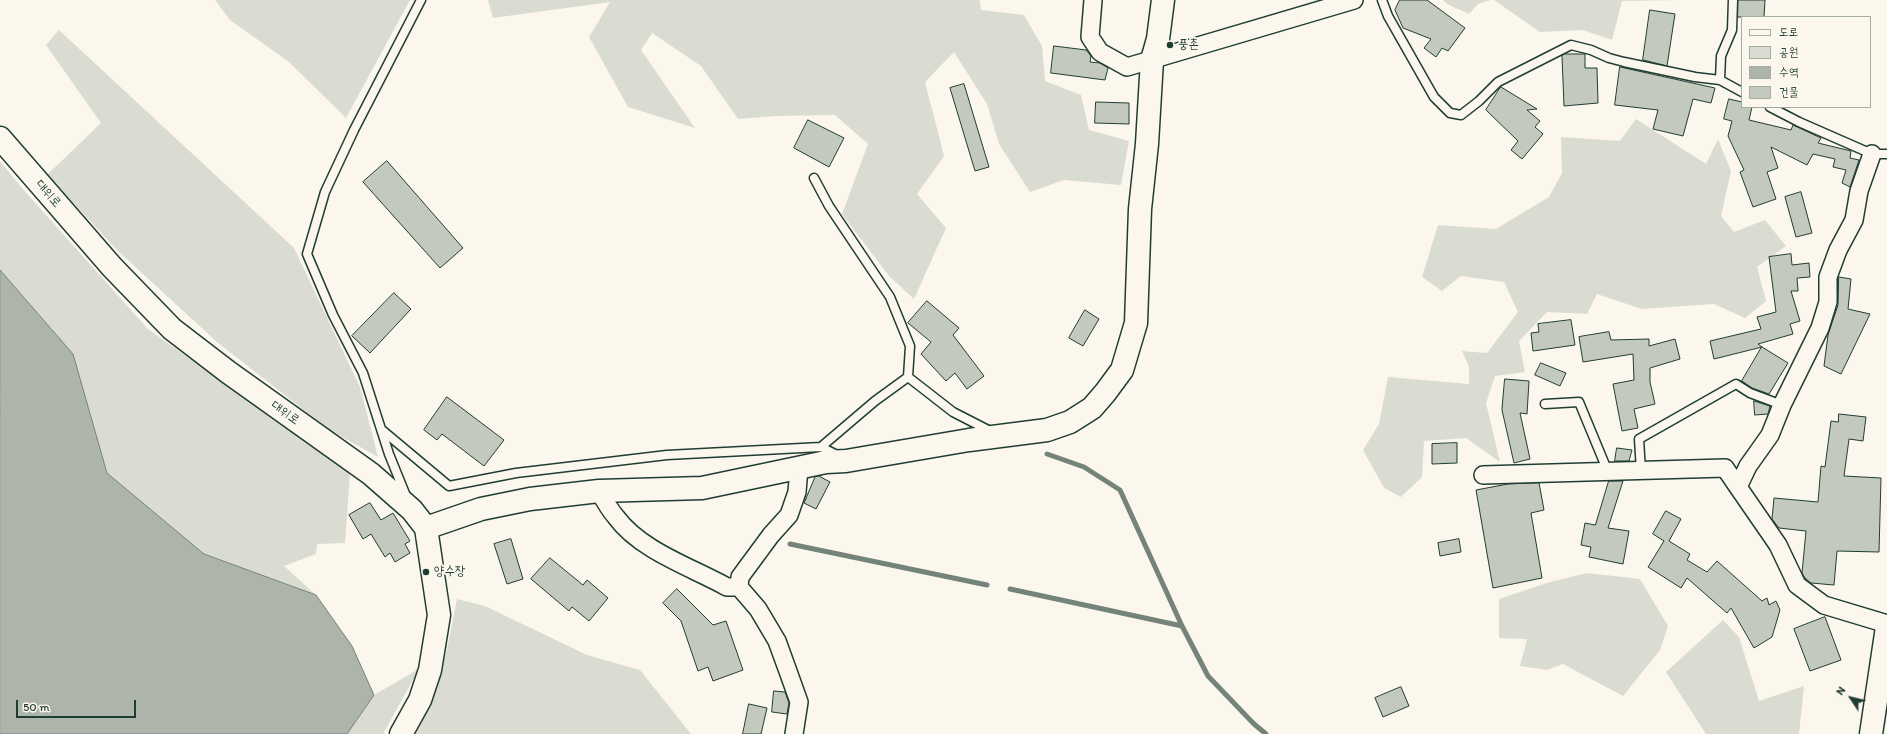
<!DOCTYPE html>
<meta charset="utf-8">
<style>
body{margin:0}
#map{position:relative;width:1887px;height:734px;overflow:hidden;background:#fbf7ec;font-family:Itim,"Poor Story",sans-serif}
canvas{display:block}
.legend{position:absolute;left:1741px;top:16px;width:130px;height:92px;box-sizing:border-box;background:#fbf7ec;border:1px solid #a3ada2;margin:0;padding:5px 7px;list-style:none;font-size:12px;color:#1f3d34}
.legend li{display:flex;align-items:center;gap:8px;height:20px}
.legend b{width:20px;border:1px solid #a3ada2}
.north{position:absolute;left:1831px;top:678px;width:40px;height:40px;-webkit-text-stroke:3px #fbf7ec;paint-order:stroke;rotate:305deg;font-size:11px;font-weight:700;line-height:16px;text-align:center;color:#1f3d34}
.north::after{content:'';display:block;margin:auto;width:14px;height:18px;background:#1f3d34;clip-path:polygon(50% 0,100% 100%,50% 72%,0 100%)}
.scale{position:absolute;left:16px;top:700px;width:120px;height:18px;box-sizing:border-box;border:2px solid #1f3d34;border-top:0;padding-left:5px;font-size:12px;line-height:14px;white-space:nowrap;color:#1f3d34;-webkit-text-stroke:3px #fbf7ec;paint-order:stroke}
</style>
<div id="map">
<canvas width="1887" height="734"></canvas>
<ul class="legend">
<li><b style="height:5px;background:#fbf7ec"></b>도로</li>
<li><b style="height:11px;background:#dbdcd1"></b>공원</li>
<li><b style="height:11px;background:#adb4aa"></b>수역</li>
<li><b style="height:11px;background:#c4c9be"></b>건물</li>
</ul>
<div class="north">N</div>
<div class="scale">50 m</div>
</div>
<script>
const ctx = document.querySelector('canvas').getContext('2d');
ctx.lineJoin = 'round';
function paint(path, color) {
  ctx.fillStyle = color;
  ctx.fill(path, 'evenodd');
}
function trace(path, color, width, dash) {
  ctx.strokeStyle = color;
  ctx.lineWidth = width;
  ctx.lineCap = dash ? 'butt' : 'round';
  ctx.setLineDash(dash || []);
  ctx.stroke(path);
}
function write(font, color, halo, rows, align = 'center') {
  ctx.font = font + ' Itim,"Poor Story",sans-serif';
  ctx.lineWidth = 3.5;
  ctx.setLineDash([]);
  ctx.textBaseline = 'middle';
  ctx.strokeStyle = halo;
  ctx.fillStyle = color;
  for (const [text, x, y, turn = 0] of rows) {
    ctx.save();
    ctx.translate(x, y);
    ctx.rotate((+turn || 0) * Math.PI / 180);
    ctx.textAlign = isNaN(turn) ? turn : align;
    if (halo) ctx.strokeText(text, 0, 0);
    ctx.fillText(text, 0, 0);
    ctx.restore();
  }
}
const green = new Path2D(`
 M 215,0 L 410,0 L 346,118 L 289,62 L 230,20 Z
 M 488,0 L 980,0 L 981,10 L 1024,15 L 1042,46 L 1045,81 L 1081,95 L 1089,130 L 1129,141 L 1121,185 L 1064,180 L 1030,192 L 999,144 L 987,104 L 954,52 L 925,82 L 944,156 L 917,194 L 946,228 L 914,299 L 889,276 L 842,214 L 868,144 L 835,115 L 776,116 L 738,119 L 701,66 L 652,33 L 641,50 L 695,128 L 628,107 L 589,37 L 610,2 L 493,18 Z
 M 1443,0 L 1490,0 L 1478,4 L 1469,14 L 1447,4 Z
 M 1494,0 L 1682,0 L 1622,1 L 1612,40 L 1583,30 L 1540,32 Z
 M 59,30 L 294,248 L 360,387 L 378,457 L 328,429 L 217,342 L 118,251 L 47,175 L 101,123 L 46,45 Z
 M 1636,119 L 1706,164 L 1718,139 L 1731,171 L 1721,216 L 1734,232 L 1765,220 L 1786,246 L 1757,267 L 1766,301 L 1745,318 L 1714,304 L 1642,309 L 1597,294 L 1587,314 L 1547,312 L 1519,341 L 1525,372 L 1495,376 L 1486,403 L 1500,462 L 1466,438 L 1424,441 L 1422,477 L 1401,497 L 1384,488 L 1363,450 L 1379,424 L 1388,377 L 1469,384 L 1469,367 L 1462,351 L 1487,353 L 1518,312 L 1504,282 L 1461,276 L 1442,291 L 1422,277 L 1438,225 L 1496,229 L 1549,197 L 1562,173 L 1561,137 L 1620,141 Z
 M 0,161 L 21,187 L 148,329 L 350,473 L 345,543 L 317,544 L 316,554 L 284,566 L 316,595 L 204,554 L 107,473 L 73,354 L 0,270 Z
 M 1587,573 L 1640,579 L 1668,626 L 1660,650 L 1623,696 L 1563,664 L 1547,670 L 1520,666 L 1527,639 L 1499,638 L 1499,599 L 1550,582 Z
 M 457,599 L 485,606 L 587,655 L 640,670 L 691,734 L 415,734 C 440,694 448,645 457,599 Z
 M 1723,620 L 1739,637 L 1759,701 L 1804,686 L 1799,734 L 1706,734 L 1666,672 Z
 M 419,669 L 383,734 L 347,734 L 374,695 Z`);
const water = new Path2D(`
 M 0,270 L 73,354 L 107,473 L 204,554 L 316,595 L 352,646 L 374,695 L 347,734 L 0,734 Z`);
const stream = new Path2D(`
 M 1047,454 L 1084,467 L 1120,490 L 1182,626 L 1208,676 L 1254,724 L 1266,734
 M 790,544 L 987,585
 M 1010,589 L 1182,626`);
const building = new Path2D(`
 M 1400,0 L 1427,0 L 1465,28 L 1448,51 L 1442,48 L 1436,57 L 1424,48 L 1431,39 L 1403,28 L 1395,10 Z
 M 1738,0 L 1765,0 L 1764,17 L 1738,17 Z
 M 1650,10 L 1675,14 L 1667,66 L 1643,60 Z
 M 1054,46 L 1086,50 L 1091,56 L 1090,62 L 1100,63 L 1108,68 L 1105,80 L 1051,73 Z
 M 1565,54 L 1585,54 L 1585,68 L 1597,68 L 1598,103 L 1564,106 L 1562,56 Z
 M 1620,67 L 1715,88 L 1711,103 L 1693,99 L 1683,136 L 1653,129 L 1658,110 L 1615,105 Z
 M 964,84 L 989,167 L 975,171 L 950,88 Z
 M 1501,87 L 1537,109 L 1527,110 L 1540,121 L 1535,127 L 1543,134 L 1522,159 L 1511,150 L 1518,141 L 1486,110 Z
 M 1729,99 L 1742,102 L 1742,107 L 1752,107 L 1749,120 L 1791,130 L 1793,125 L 1821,138 L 1818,143 L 1851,151 L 1850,158 L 1859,160 L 1850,187 L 1842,183 L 1846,170 L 1833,167 L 1835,159 L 1813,154 L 1807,165 L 1771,147 L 1778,168 L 1767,172 L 1776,199 L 1753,207 L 1740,172 L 1744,170 L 1728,136 L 1732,121 L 1724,119 Z
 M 1096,102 L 1129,103 L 1129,124 L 1095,123 Z
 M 808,120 L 844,138 L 829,167 L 794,148 Z
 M 387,161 L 463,248 L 440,268 L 363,182 Z
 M 1801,192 L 1812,233 L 1796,237 L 1785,197 Z
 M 1791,254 L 1792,265 L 1809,263 L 1810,277 L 1797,278 L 1798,291 L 1791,291 L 1800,321 L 1790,324 L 1793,334 L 1758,344 L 1762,347 L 1714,359 L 1710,341 L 1761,329 L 1757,317 L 1776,312 L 1769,257 Z
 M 1839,277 L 1851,279 L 1848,309 L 1870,314 L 1841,374 L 1824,366 L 1828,335 L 1838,305 Z
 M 394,293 L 411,309 L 370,353 L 352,336 Z
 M 927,301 L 959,328 L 953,335 L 984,376 L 967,389 L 955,373 L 946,381 L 921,354 L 931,342 L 908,323 Z
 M 1085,310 L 1099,319 L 1083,346 L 1069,338 Z
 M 1571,320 L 1575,345 L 1533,351 L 1531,333 L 1539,332 L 1538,324 Z
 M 1609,332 L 1611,340 L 1649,339 L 1649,346 L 1675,339 L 1680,359 L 1650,368 L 1650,382 L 1655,404 L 1634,409 L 1638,428 L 1622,431 L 1613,384 L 1634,380 L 1633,354 L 1583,362 L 1579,337 Z
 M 1762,347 L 1788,363 L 1769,394 L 1752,388 L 1742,381 Z
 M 1541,363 L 1566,373 L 1560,386 L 1535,375 Z
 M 1505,379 L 1529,381 L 1527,414 L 1520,413 L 1530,459 L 1514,463 L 1502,410 Z
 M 447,397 L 504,440 L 484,466 L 442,434 L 437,440 L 424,430 Z
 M 1754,401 L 1770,406 L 1768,414 L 1755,415 Z
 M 1839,414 L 1866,417 L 1863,441 L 1849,439 L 1844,476 L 1881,478 L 1879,552 L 1837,551 L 1834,585 L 1811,583 L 1805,578 L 1802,573 L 1806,531 L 1779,528 L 1772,519 L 1774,498 L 1818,502 L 1821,466 L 1825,467 L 1831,421 L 1838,422 Z
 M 1457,443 L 1457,463 L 1432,464 L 1432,444 Z
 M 1617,448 L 1632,450 L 1629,461 L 1615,461 Z
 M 819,476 L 830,482 L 816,509 L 804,503 L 815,477 Z
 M 1609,481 L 1623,481 L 1608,528 L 1629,531 L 1623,564 L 1589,557 L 1591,547 L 1581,545 L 1585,523 L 1595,525 Z
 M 1539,483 L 1544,510 L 1531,513 L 1542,578 L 1493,588 L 1476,490 L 1508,484 Z
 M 370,503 L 381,520 L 393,513 L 410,541 L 405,544 L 410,553 L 395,562 L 390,553 L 385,557 L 371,534 L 363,539 L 349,515 Z
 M 1666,511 L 1681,519 L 1669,541 L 1690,554 L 1687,560 L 1707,572 L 1717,561 L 1762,601 L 1767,598 L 1769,605 L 1776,601 L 1780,610 L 1772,637 L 1754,648 L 1731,608 L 1727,613 L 1687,578 L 1681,588 L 1648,567 L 1664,541 L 1653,534 Z
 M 511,539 L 523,579 L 507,584 L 494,544 Z
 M 1459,539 L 1461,552 L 1440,556 L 1438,543 Z
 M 550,558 L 583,585 L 587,580 L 608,598 L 589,621 L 572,607 L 569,611 L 531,579 Z
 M 677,589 L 713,625 L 726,621 L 743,670 L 713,681 L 708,667 L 698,671 L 681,621 L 663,603 Z
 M 1825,617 L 1841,660 L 1810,671 L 1794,629 Z
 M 1401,687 L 1409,706 L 1383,717 L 1375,698 Z
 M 774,691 L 785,692 L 789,703 L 787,714 L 772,712 Z
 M 749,704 L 767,708 L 761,734 L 743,734 Z`);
const lane = new Path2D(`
 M 1382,0 L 1388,16 L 1434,97 L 1450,113 L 1461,115 L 1479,101 L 1498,82 L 1571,45 L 1591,50 L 1609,58 L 1624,62 L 1695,77 L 1720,80 L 1742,92
 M 1720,80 L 1721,56 L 1732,30 L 1733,0
 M 1770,107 L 1799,122 L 1872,154 L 1887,154
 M 814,178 L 829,206 L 890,297 L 910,346 L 908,377 L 875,401 L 821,447
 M 908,377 L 953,412 L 992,432
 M 1545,404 L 1579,402 L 1608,472
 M 382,430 L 449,486 L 516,473 L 667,455 L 821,447 L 837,455
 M 1641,471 L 1639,439 L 1736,384 L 1750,393 L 1782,405
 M 406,496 L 389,454 L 363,373 L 333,315 L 307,254 L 325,192 L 354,130 L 421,0`);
const street = new Path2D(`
 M 1093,0 L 1090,37 L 1100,52 L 1127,67 L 1354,0
 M 1872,154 L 1859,191 L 1854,220 L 1838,250 L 1828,277 L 1828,302 L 1820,328 L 1782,405 L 1770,435 L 1748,466 L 1738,487 L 1778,545 L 1797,585 L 1824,605 L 1887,624
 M 1483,475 L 1725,468 L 1738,487
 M 599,491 C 604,500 609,509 616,517 C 641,551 691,567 727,587 L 739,587
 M 794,734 L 799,702 L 789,674 L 777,641 L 758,609 L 739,587 L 740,577 L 771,535 L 789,515 L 797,492 L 799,468`);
const secondary = new Path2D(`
 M 0,138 L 112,267 L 172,329 L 228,372 L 371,474 L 412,510 L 426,528 L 439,615 L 430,670 L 420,700 L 401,734
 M 426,528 L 481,509 L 530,499 L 599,491 L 702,488 L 826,462 L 846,461 L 969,440 L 1047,430 L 1070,422 L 1092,408 L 1105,393 L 1122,370 L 1136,323 L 1140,209 L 1147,144 L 1152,60 L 1158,39 L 1163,0
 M 1871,734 L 1887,627`);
const markers = [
 [1170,45,4,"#1f3d34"],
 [426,572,4,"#1f3d34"]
];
const poiNames = [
 ["풍촌",1178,45],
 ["양수장",434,572]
];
const streetNames = [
 ["대위로",48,194,49],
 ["대위로",285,413,35]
];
paint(green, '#dbdcd1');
paint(water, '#adb4aa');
trace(water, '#74847b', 1);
trace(stream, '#74847b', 5);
paint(building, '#c4c9be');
trace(building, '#1f3d34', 1);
trace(lane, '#1f3d34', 11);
trace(street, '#1f3d34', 20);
trace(secondary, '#1f3d34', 25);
trace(lane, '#fbf7ec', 8);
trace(street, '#fbf7ec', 17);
trace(secondary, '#fbf7ec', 22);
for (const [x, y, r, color] of markers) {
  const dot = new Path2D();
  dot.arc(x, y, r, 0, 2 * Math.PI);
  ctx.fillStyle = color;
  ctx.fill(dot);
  trace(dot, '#fbf7ec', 1.5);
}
write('13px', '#1f3d34', '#fbf7ec', poiNames, 'left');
write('13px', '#1f3d34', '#fbf7ec', streetNames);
</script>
